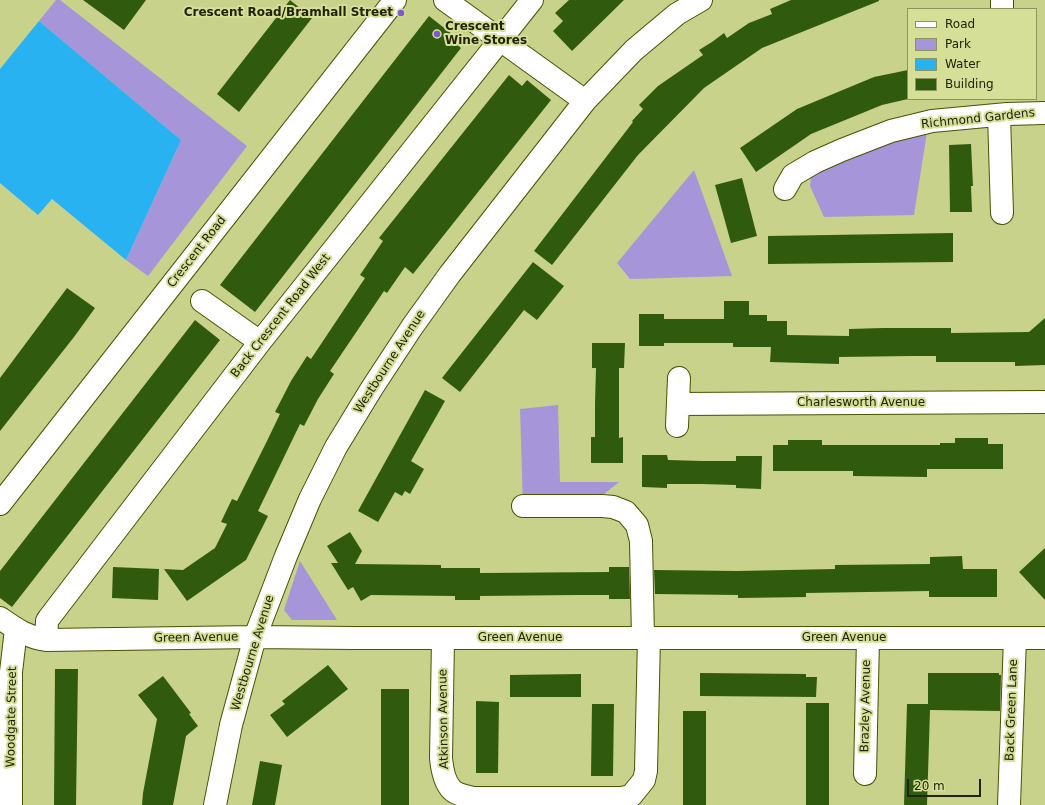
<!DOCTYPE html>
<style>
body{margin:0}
#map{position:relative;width:1045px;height:805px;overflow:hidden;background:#c8d28a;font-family:"DejaVu Sans",sans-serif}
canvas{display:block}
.legend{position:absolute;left:907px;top:8px;width:130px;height:92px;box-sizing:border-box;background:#d5df97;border:1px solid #8d945d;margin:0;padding:5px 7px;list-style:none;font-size:12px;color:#202306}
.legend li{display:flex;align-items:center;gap:8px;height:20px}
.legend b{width:20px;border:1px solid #8d945d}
.scale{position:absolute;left:907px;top:779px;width:74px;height:18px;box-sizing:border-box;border:2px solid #202306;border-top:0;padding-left:5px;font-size:12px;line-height:14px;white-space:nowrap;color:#202306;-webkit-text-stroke:3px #d5df97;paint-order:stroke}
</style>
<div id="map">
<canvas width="1045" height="805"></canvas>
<ul class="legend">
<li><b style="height:5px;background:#fff"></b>Road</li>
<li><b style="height:11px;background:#a695d8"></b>Park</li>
<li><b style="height:11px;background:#28b2f1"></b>Water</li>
<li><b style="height:11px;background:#305b0e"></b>Building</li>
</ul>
<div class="scale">20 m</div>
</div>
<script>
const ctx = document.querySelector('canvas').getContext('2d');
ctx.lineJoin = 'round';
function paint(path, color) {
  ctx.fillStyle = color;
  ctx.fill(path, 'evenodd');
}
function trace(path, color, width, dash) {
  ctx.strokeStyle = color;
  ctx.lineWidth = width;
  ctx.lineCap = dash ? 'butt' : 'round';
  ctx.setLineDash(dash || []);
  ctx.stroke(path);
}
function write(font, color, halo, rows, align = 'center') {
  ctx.font = font + ' "DejaVu Sans",sans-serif';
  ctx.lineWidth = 4;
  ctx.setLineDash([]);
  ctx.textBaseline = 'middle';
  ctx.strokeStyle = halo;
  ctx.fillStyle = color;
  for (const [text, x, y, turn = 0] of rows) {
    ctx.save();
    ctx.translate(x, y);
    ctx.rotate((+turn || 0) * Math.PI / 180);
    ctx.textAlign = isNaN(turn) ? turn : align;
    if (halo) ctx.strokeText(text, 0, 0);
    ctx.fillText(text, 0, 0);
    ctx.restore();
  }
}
const green = new Path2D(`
 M 56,0 L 60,0 L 247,146 L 148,276 L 126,260 L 181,140 L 39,21 Z
 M 927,132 L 914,215 L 824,217 L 810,186 L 811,176 L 879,144 Z
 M 694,170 L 732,276 L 630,279 L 617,263 Z
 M 558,405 L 560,482 L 619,482 L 589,506 L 523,506 L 520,409 Z
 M 300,561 L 337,620 L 292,620 L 284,610 Z`);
const water = new Path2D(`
 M 39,21 L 181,140 L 126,260 L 52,199 L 38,215 L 0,183 L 0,69 Z`);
const building = new Path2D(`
 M 83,0 L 146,0 L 124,30 Z
 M 290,0 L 312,18 L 239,112 L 217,94 Z
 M 569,0 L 624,0 L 572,51 L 553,31 L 563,21 L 555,13 Z
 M 791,0 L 879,0 L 879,1 L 762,48 L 704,88 L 638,155 L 552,265 L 534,251 L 633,122 L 632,121 L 643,109 L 639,105 L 658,86 L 703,55 L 699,50 L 712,42 L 724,33 L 727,38 L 749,23 L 772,14 L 770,9 Z
 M 429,16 L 457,38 L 454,42 L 461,48 L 255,312 L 220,285 Z
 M 908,70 L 908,99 L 882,105 L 811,134 L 756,172 L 740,148 L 797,109 L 874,77 Z
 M 509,75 L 522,86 L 527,80 L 551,100 L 413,274 L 405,267 L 387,293 L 384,291 L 330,371 L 334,374 L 318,399 L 304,426 L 300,424 L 258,511 L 268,516 L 246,560 L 187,601 L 164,569 L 183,570 L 215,548 L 227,524 L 221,522 L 232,499 L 237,501 L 266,443 L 280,414 L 275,412 L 291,381 L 307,356 L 311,359 L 365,278 L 360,275 L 383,241 L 379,238 Z
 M 971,144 L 973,186 L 971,186 L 972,212 L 950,212 L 949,145 Z
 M 742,178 L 757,236 L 731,243 L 715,185 Z
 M 953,233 L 953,262 L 768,264 L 768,236 Z
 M 533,262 L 564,286 L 537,320 L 524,310 L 460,392 L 442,378 Z
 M 67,288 L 95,308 L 74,337 L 0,431 L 0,378 Z
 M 724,301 L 749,301 L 749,315 L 767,315 L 767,321 L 787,321 L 787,335 L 849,336 L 849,329 L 883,328 L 951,328 L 951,333 L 1029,332 L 1045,318 L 1045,365 L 1015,366 L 1015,362 L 936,362 L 936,356 L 911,356 L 839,357 L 839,364 L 770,362 L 771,347 L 733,347 L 733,343 L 664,343 L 664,346 L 639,346 L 639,314 L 664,314 L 664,319 L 724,319 Z
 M 195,320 L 220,340 L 12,607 L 0,598 L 0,571 Z
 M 592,343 L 625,343 L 624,368 L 619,368 L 619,438 L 623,437 L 623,463 L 591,463 L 591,437 L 595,437 L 595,403 L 596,368 L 592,368 Z
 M 425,390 L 445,401 L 411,461 L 424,469 L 410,494 L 405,491 L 402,496 L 395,492 L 378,522 L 358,511 Z
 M 955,438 L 988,438 L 988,444 L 1003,444 L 1003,469 L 927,469 L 927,477 L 853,476 L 853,471 L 773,471 L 773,445 L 788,445 L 788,440 L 822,440 L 822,445 L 940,445 L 940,443 L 955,443 Z
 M 642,455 L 667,455 L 668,460 L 702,461 L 736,461 L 736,456 L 762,456 L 761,489 L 736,488 L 736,485 L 702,484 L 667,484 L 667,488 L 642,487 Z
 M 350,532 L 362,551 L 355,564 L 441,565 L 441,568 L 480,568 L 480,573 L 609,572 L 609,567 L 629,567 L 630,599 L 609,599 L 609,595 L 577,595 L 480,596 L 480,600 L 455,600 L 455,596 L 371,595 L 361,601 L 353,587 L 348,590 L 331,563 L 338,563 L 327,546 Z
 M 1045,548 L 1045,600 L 1019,572 Z
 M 962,556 L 963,569 L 997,569 L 997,597 L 929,597 L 929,591 L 806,593 L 806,597 L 738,598 L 738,595 L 655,594 L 654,570 L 737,571 L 835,569 L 835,565 L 930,564 L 930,557 Z
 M 113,567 L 159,569 L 158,600 L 112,598 Z
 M 328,665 L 348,689 L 287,737 L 270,715 L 285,704 L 282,701 Z
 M 55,669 L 78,669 L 76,805 L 54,805 Z
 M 700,673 L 806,674 L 806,677 L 817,677 L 816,697 L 700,696 Z
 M 928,673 L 999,673 L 999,675 L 1001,675 L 1000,711 L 930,710 L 927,805 L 904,805 L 907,704 L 928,704 Z
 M 581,674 L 581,697 L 510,697 L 510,675 Z
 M 163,676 L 191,713 L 189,714 L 198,726 L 186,736 L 173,805 L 142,805 L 143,793 L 157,719 L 138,695 Z
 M 381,689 L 409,689 L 409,805 L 381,805 Z
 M 476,701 L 499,702 L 498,773 L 476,773 Z
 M 806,703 L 829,703 L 829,805 L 806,805 Z
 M 592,704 L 614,704 L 613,776 L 591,776 Z
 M 683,711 L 706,711 L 706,805 L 683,805 Z
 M 260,761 L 282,765 L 275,805 L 252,805 Z`);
const minor = new Path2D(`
 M 445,0 L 585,101
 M 1002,0 L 1002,9
 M 999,115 L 1002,213
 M 785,189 L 793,175 L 815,162 L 842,150 L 891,131 L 932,121 L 1007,114 L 1045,113
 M 202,301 L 260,342
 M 678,404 L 1045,402
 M 677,426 L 679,378
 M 0,504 L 395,0
 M 523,506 L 602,506 L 613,507 L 626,512 L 637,525 L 641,541 L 643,638
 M 0,618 C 16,629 27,637 46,640 L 255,637 L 352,638 L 1045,638
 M 443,639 L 441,758 C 442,769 444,782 452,790 C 457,795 466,796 473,798 L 621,798 L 631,796 L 644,780 L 646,771 L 649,638
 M 46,640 L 47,621 L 49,618 L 260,342 L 532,0
 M 865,774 L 868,638
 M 11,805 L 11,672 L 16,629
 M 215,805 L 231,725 L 255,637 L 286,556 L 310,499 L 336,447 L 372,388 L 412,327 L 450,274 L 585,101 L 634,50 L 677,14 L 701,0
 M 1009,805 L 1015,638`);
const markers = [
 [401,13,4,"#7f58d1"],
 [437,34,4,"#7f58d1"]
];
const poiNames = [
 ["Crescent Road/Bramhall Street",393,13],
 ["Crescent",445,27,"left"],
 ["Wine Stores",445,41,"left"]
];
const streetNames = [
 ["Richmond Gardens",978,119,-6],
 ["Crescent Road",197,252,-52],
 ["Back Crescent Road West",281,316,-52],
 ["Westbourne Avenue",390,362,-57],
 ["Charlesworth Avenue",861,403],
 ["Green Avenue",196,638,-1],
 ["Green Avenue",520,638],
 ["Green Avenue",844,638],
 ["Westbourne Avenue",253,653,-73],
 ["Brazley Avenue",866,706,-89],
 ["Back Green Lane",1012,710,-88],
 ["Woodgate Street",12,717,-89],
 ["Atkinson Avenue",444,719,-91]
];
paint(green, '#a695d8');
paint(water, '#28b2f1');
paint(building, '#305b0e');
trace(minor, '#4a5100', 24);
trace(minor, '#fff', 22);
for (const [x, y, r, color] of markers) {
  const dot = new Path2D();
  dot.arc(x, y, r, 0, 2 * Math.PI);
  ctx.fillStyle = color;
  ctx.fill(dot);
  trace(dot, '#d5df97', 1.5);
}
write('bold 12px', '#202306', '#d5df97', poiNames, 'right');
write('12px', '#202306', '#d5df97', streetNames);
</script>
